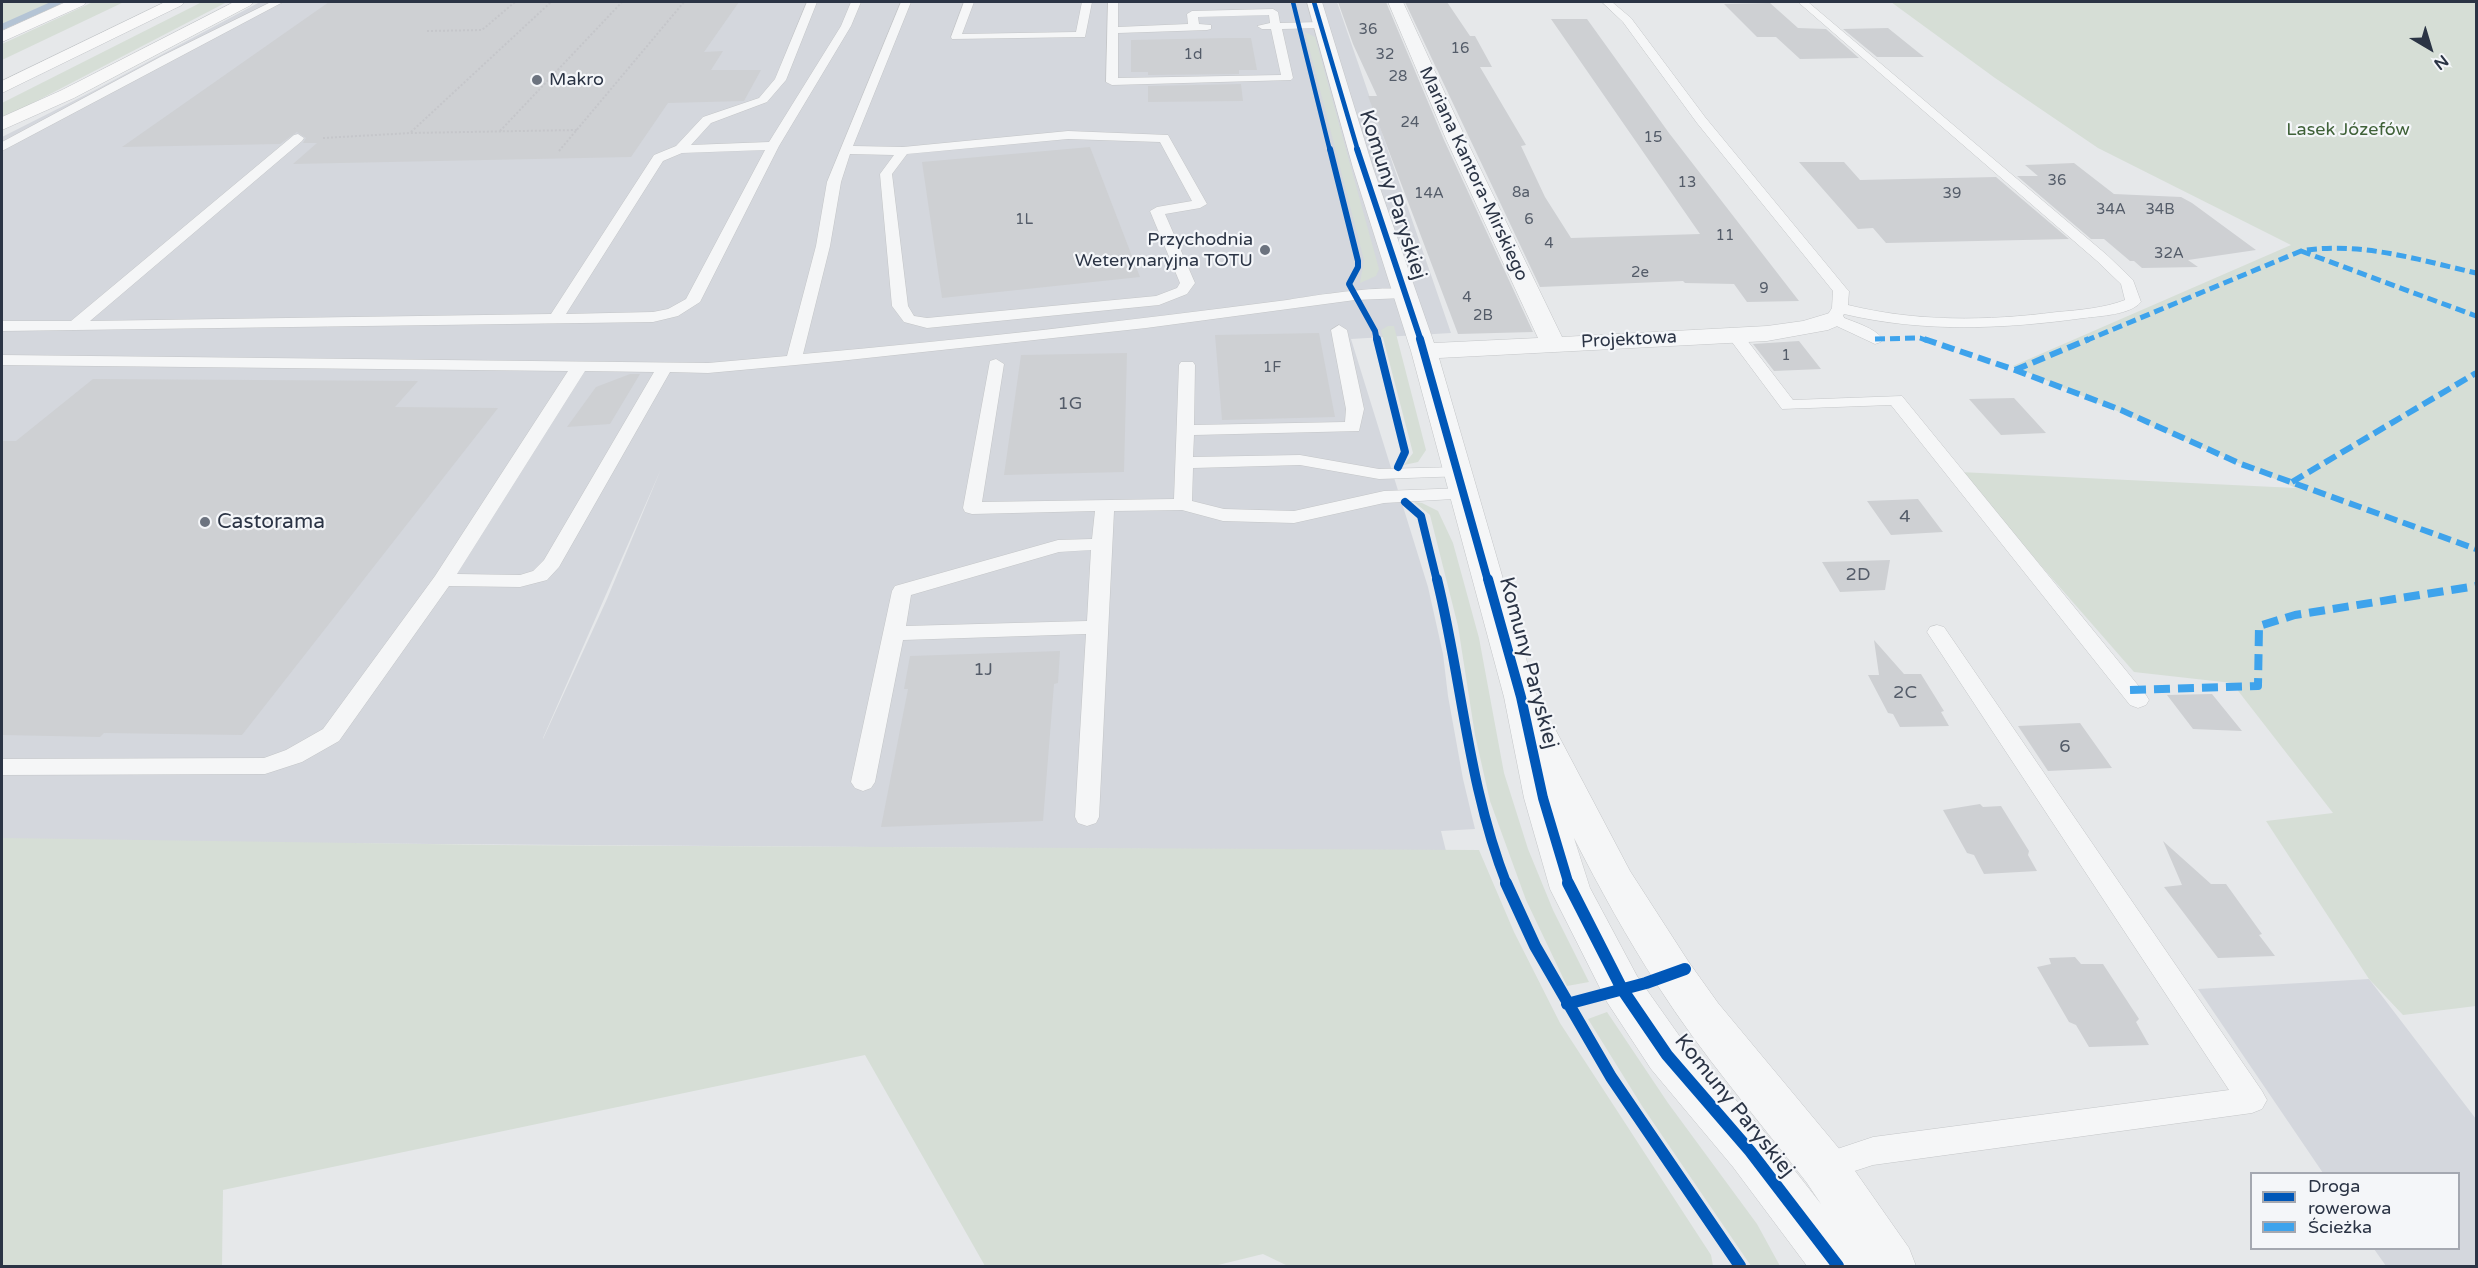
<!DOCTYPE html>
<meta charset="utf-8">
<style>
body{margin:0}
#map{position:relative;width:2478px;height:1268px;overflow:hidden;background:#e6e8ea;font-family:"Varela Round",sans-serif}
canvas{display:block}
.frame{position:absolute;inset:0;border:3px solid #2b3445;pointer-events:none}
.legend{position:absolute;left:2250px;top:1172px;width:210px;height:78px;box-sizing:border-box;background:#f4f6f9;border:2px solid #a4a8b1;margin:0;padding:8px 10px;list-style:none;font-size:18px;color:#2b3445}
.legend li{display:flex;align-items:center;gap:12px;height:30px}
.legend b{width:30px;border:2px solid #a4a8b1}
.north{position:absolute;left:2400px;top:18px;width:60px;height:60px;-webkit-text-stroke:4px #f4f6f9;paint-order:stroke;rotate:142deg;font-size:16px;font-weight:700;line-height:24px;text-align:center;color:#2b3445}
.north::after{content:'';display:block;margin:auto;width:21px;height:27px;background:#2b3445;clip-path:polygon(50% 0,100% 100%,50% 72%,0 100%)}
</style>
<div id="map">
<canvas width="2478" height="1268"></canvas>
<div class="frame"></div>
<ul class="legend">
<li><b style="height:8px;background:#0057b8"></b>Droga rowerowa</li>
<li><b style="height:8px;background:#3ea3ec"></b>Ścieżka</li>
</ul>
<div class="north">N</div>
</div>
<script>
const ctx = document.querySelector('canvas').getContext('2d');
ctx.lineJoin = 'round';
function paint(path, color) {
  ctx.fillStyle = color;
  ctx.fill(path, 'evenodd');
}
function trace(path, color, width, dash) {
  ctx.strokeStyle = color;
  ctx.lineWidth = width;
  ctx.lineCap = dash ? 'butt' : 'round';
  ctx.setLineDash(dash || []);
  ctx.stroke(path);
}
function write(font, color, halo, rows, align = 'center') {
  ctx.font = font + ' "Varela Round",sans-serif';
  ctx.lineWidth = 4.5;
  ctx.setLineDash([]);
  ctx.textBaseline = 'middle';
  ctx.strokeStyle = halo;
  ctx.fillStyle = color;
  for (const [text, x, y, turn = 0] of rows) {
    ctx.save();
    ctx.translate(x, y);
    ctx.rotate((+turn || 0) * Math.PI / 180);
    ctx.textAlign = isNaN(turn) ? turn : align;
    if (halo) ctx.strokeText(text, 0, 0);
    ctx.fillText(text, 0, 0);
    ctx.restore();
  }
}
const built = new Path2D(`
 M 260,2 L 1337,2 L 1451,333 L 1351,339 L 1428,587 L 1443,654 L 1448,696 L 1463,779 L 1475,829 L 1441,831 L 1446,851 L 2,841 L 2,137 L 97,89 ZM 661,469 L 607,599 L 543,739 L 543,738 Z
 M 2369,979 L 2476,1119 L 2476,1266 L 2386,1266 L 2374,1249 L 2458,1248 L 2458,1174 L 2323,1173 L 2198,989 Z`);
const green = new Path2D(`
 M 2,2 L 65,2 L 2,30 Z
 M 93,2 L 124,2 L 2,60 L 2,44 Z
 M 202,2 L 227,2 L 2,119 L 2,103 Z
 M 1891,2 L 2476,2 L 2476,1006 L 2403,1015 L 2369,979 L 2266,821 L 2333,813 L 2232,683 L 2134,672 L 1959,472 L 2296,488 L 2013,366 L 2291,245 L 2098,148 L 1995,78 Z
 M 1305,32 L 1315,37 L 1379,269 L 1376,276 L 1360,283 L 1364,260 Z
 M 1388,326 L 1394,326 L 1426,450 L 1418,462 L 1404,465 L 1413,453 L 1381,330 Z
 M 1414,502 L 1422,503 L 1438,511 L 1453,543 L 1479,638 L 1504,773 L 1528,849 L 1553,910 L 1589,982 L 1567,986 L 1526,900 L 1490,801 L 1475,735 L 1458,626 L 1430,515 Z
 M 2,838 L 495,845 L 1479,850 L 1514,932 L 1560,1023 L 1711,1255 L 1713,1266 L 1288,1266 L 1263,1254 L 1214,1266 L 985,1266 L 865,1055 L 223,1190 L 222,1266 L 2,1266 Z
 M 1607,1012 L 1668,1103 L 1757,1224 L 1780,1266 L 1751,1266 L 1642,1106 L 1588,1019 Z`);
const stream = new Path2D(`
 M 2,27 L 58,2`);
const building = new Path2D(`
 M 329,2 L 739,2 L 704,52 L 723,51 L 711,70 L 761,70 L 744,101 L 668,103 L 631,157 L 293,164 L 317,143 L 303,143 L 306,138 L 297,132 L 280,144 L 122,147 Z
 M 1338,2 L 1386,2 L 1444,140 L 1533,332 L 1458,334 L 1368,96 L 1377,96 L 1353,44 Z
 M 1405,2 L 1447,2 L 1470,36 L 1475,36 L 1492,67 L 1480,67 L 1526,145 L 1521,146 L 1545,197 L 1571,238 L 1700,234 L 1551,19 L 1587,19 L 1669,133 L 1799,301 L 1747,302 L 1734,284 L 1685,283 L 1683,281 L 1540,287 Z
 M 1770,3 L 1798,28 L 1826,29 L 1859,58 L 1800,59 L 1776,37 L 1757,37 L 1724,4 Z
 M 1888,28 L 1924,57 L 1877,57 L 1843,29 Z
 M 1227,38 L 1251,38 L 1257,70 L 1239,70 L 1239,74 L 1148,75 L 1148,72 L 1131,72 L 1131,40 Z
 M 1241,84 L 1243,101 L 1148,102 L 1148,86 Z
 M 1090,147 L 1140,277 L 942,298 L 922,162 Z
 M 1799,162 L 1844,162 L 1860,180 L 1996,177 L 2069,239 L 1886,243 L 1873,228 L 1858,229 Z
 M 2074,163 L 2114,194 L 2181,197 L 2192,203 L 2256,250 L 2188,260 L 2198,267 L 2142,268 L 2134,261 L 2130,261 L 2104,239 L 2091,239 L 2017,176 L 2038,176 L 2025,165 Z
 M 1319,333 L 1335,417 L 1222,420 L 1215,335 Z
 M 1799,341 L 1821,369 L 1774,371 L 1753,344 Z
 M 1127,353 L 1124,472 L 1004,475 L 1021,355 Z
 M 630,374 L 640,374 L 610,424 L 567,427 L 596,387 Z
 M 93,379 L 418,381 L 395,407 L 498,408 L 242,735 L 104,733 L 100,737 L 2,735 L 2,441 L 16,441 Z
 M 2014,398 L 2046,433 L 2001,435 L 1969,399 Z
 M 1918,499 L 1943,532 L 1891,535 L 1867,501 Z
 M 1890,560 L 1885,590 L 1840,592 L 1822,562 Z
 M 1874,640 L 1904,674 L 1921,674 L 1944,711 L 1941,712 L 1949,726 L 1900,727 L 1893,714 L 1888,713 L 1868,675 L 1879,675 Z
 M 1060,651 L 1058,683 L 1054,684 L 1043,821 L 881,827 L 908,689 L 904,689 L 910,656 Z
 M 2212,694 L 2242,731 L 2193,729 L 2167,695 Z
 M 2080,723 L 2112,768 L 2048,771 L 2018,726 Z
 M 1980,804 L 1983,807 L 2001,806 L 2029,851 L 2028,855 L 2037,871 L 1984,874 L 1974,855 L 1967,853 L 1943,810 Z
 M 2163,841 L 2211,884 L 2226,884 L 2262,934 L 2259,935 L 2275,956 L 2218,958 L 2164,887 L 2182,885 Z
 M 2075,957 L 2081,964 L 2103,964 L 2139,1019 L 2136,1022 L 2149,1045 L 2089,1047 L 2076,1025 L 2069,1022 L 2037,967 L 2051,964 L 2049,958 Z`);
const path = new Path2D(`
 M 427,31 L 482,30 L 515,2
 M 500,131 L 622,2
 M 411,132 L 551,2
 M 323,138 L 411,133 L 577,130
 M 559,151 L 684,2`);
const lane = new Path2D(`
 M 271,2 L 283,2 L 2,151 L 2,142 L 162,56 Z
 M 807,2 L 817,2 L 786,80 L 767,102 L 711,123 L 691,145 L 769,142 L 841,26 L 851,2 L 861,2 L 851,26 L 779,146 L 700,302 L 678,316 L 653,322 L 2,331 L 2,321 L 71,321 L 294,135 L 298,134 L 304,138 L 302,141 L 90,321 L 551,314 L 654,155 L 676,146 L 703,117 L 759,98 L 775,79 ZM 765,150 L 686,299 L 668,309 L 653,312 L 566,314 L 663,161 L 682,153 Z
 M 901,2 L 911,2 L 853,146 L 903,147 L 1068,131 L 1168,135 L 1207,204 L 1200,208 L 1165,214 L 1195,283 L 1187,294 L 1159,305 L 927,328 L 904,322 L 892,306 L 880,174 L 894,155 L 850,154 L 841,182 L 830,246 L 803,354 C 965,340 1126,321 1287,300 C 1306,297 1402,281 1412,293 L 1404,298 L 1355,300 L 1146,328 L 839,361 L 708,373 L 670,372 L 559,567 L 547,580 L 520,587 L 449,586 L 339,741 L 302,762 L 265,774 L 2,775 L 2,759 L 264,758 L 286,750 L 323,729 L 435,576 L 568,371 L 2,365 L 2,355 L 708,363 L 787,356 L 816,246 L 827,182 ZM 1068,139 L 1160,142 L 1192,201 L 1157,207 L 1150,211 L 1180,283 L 1177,288 L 1156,296 L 927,318 L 914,316 L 908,306 L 892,174 L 907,154 ZM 585,371 L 654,372 L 544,560 L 533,571 L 520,575 L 457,574 Z
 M 964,2 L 974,2 L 962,34 L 1076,32 L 1082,2 L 1092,2 L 1085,37 L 952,39 L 951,37 Z
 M 1108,2 L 1118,2 L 1118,27 L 1188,24 L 1187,14 L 1192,11 L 1273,9 L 1278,12 L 1280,23 L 1321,22 L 1326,25 L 1321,28 L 1282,29 L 1293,78 L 1291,80 L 1112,85 L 1106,82 ZM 1269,15 L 1270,23 L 1257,26 L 1262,29 L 1271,29 L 1281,75 L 1118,78 L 1118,33 L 1207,30 L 1211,29 L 1211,25 L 1199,24 L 1198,17 Z
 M 1602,2 L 1612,2 L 1631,18 L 1705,117 L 1846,288 L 1849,291 L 1848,305 C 1917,322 1987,321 2057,312 C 2080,310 2104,308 2125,300 L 2121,284 L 2097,261 L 1798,2 L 1808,2 L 2107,255 L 2133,280 L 2141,302 C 2130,315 2100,316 2084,318 C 2004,329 1924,333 1844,314 L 1842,317 C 1856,323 1873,327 1883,339 L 1881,342 L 1875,344 L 1828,322 L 1825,319 L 1832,308 L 1833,291 L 1697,123 L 1623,22 Z
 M 1339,325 L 1347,330 L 1364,409 L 1359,431 L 1194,435 L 1193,457 L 1300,455 L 1379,469 L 1458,467 L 1464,468 L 1467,472 L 1464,476 L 1379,479 L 1300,465 L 1193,468 L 1192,501 L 1224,509 L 1294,511 L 1384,491 L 1464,488 L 1471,490 L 1473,494 L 1471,498 L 1384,503 L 1294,523 L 1223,521 L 1182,510 L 1114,511 L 1099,817 L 1096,823 L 1087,826 L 1078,823 L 1075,817 L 1086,634 L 903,640 L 875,782 L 871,788 L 863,791 L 855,788 L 851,782 L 892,591 L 895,586 L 1058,540 L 1092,539 L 1095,511 L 972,514 L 965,512 L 963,508 L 990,361 L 996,359 L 1004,364 L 982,502 L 1174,499 L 1179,365 L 1181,362 L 1193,362 L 1195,365 L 1194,425 L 1345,422 L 1346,409 L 1331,330 ZM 1091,550 L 1087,621 L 906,626 L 911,595 L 1059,552 Z
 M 1734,329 L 1740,331 L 1793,400 L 1902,396 L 2146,695 L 2149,700 L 2146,705 L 2138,708 L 2130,705 L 1891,405 L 1782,409 L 1726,334 Z
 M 1937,625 L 1944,627 L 2262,1091 L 2267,1100 L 2262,1109 L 2252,1113 L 1873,1165 L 1824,1181 L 1813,1177 L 1809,1167 L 1813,1157 L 1873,1137 L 2229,1090 L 1927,632 L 1930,627 Z`);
const street = new Path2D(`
 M 1307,2 L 1322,2 L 1373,168 L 1434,343 L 1538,338 L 1446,139 L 1388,2 L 1403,2 L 1466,139 L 1562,337 L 1767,326 L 1803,321 L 1833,312 L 1842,314 L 1845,319 L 1842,324 L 1828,330 L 1767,341 L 1439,358 L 1545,724 L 1554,727 L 1630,871 L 1688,961 L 1718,1003 L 1841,1151 L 1909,1248 L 1916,1266 L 1807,1266 L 1733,1167 L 1651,1069 L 1607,1002 L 1550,889 L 1524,798 L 1504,697 L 1411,351 L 1353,168 ZM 1574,838 C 1600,889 1627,938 1658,986 C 1702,1055 1757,1118 1807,1183 L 1821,1204 L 1767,1135 L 1683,1041 L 1637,976 L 1590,888 Z`);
const primary = new Path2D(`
 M 66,2 L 86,2 L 84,5 L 2,42 L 2,31 Z
 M 165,2 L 184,2 L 182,5 L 2,93 L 2,81 Z
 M 234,2 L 253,2 L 251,5 L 74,98 L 2,130 L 2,117 L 62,90 Z`);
const quietFar2 = new Path2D(`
 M 2301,251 L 2476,316
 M 1875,339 L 1920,338 L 1928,341
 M 2085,341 L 2301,251 C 2360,241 2419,260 2476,273`);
const quietFar1 = new Path2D(`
 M 1924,339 L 2015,370 L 2121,410 L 2241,464 L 2476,549
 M 2015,370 L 2089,339
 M 2292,482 L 2476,373`);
const quiet = new Path2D(`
 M 2130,690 L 2258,686 L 2259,626 L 2295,615 L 2476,586`);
const cyclewayFar4 = new Path2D(`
 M 1293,2 L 1330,151
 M 1314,2 L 1358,151`);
const cyclewayFar3 = new Path2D(`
 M 1330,149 L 1358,261 L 1358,267 L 1349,284 L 1375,331 L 1377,341
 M 1357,149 L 1421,341`);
const cyclewayFar2 = new Path2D(`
 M 1377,339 L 1405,452 L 1398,467
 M 1420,339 L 1488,581
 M 1405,502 L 1421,516 L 1437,581`);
const cyclewayFar1 = new Path2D(`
 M 1437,579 C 1462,681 1468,786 1507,885
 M 1488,579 L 1521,697 L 1543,798 L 1569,885`);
const cycleway = new Path2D(`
 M 1506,883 L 1535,946 L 1611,1077 L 1740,1266
 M 1568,883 L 1622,989 L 1667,1055 L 1750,1151 L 1838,1266
 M 1567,1004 L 1646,983 L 1685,969`);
const markers = [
 [537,80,6,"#6c737f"],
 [1265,250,6,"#6c737f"],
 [205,522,6,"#6c737f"]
];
const farNumbernames = [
 ["36",1368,30],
 ["16",1460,49],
 ["1d",1193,55],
 ["32",1385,55],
 ["28",1398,77],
 ["24",1410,123],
 ["15",1653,138],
 ["36",2057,181],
 ["13",1687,183],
 ["8a",1521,193],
 ["14A",1429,194],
 ["39",1952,194],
 ["34A",2111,210],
 ["34B",2160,210],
 ["1L",1024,220],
 ["6",1529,220],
 ["11",1725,236],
 ["4",1549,244],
 ["32A",2169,254],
 ["2e",1640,273],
 ["9",1764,289],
 ["4",1467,298],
 ["2B",1483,316],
 ["1",1786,356],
 ["1F",1272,368]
];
const farPoinames = [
 ["Makro",549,80],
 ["Przychodnia",1253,240,"right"],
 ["Weterynaryjna TOTU",1253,261,"right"]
];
const farParknames = [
 ["Lasek Józefów",2348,130]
];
const farStreetnames = [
 ["Mariana Kantora-Mirskiego",1473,174,65],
 ["Projektowa",1629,340,-3]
];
const numberNames = [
 ["1G",1070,404],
 ["4",1905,517],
 ["2D",1858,575],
 ["1J",983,670],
 ["2C",1905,693],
 ["6",2065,747]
];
const streetNames = [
 ["Komuny Paryskiej",1392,195,72],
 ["Komuny Paryskiej",1528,663,75],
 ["Komuny Paryskiej",1734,1106,51]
];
const poiNames = [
 ["Castorama",217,522]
];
paint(built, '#d4d7dd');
paint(green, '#d6ded6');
trace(stream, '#b4c4d5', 6);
paint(building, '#ced0d3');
trace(lane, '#c4c6c8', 1);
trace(street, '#c4c6c8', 1);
trace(primary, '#c2c5c8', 1);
trace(path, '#c5c6ca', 2, [2, 2]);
paint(lane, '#f5f6f7');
paint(street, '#f5f6f7');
paint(primary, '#f8f8f8');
trace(quietFar2, '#3ea3ec', 5, [10, 5]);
trace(quietFar1, '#3ea3ec', 6, [13, 6]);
trace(quiet, '#3ea3ec', 8, [16, 8]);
trace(cyclewayFar4, '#0057b8', 4.5);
trace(cyclewayFar3, '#0057b8', 6);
trace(cyclewayFar2, '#0057b8', 8);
trace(cyclewayFar1, '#0057b8', 10);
trace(cycleway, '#0057b8', 12);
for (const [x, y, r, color] of markers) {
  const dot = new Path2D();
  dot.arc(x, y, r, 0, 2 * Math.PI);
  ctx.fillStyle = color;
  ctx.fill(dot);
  trace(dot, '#f4f6f9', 2);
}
write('15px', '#545c69', null, farNumbernames);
write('18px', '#2b3445', '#f4f6f9', farPoinames, 'left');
write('18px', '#3f6138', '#f4f6f9', farParknames);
write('18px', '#2b3445', '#f4f6f9', farStreetnames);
write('18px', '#545c69', null, numberNames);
write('21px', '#2b3445', '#f4f6f9', streetNames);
write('21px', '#2b3445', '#f4f6f9', poiNames, 'left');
</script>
